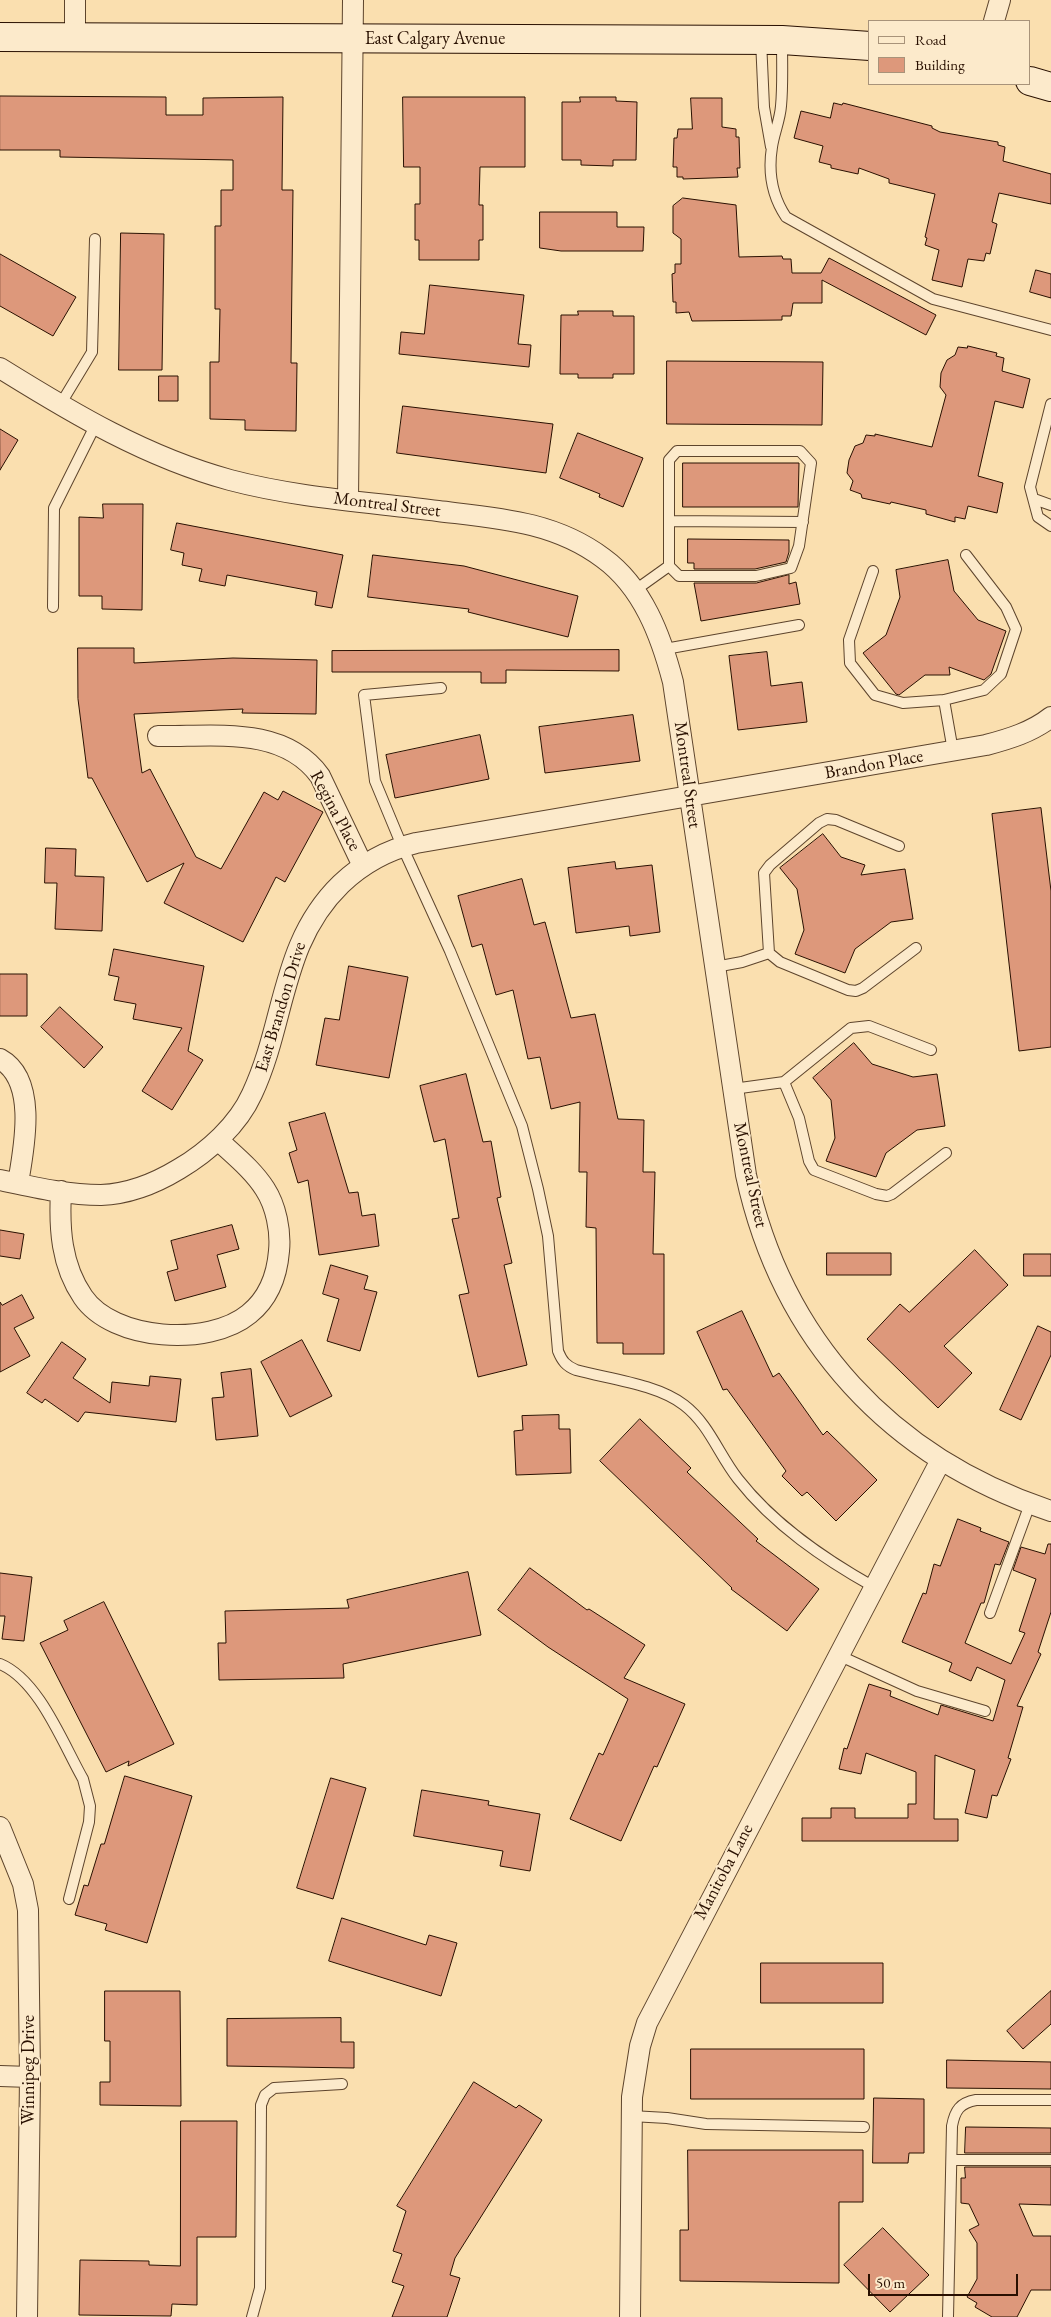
<!DOCTYPE html>
<style>
body{margin:0}
#map{position:relative;width:1051px;height:2317px;overflow:hidden;background:#fadfaf;font-family:"EB Garamond",serif}
canvas{display:block}
.legend{position:absolute;left:868px;top:20px;width:162px;height:65px;box-sizing:border-box;background:#fceacb;border:1px solid #a8937a;margin:0;padding:6px 9px;list-style:none;font-size:15px;color:#291001}
.legend li{display:flex;align-items:center;gap:10px;height:25px}
.legend b{width:25px;border:1px solid #a8937a}
.scale{position:absolute;left:868px;top:2274px;width:150px;height:22px;box-sizing:border-box;border:2px solid #291001;border-top:0;padding-left:6px;font-size:15px;line-height:18px;white-space:nowrap;color:#291001;-webkit-text-stroke:4px #fceacb;paint-order:stroke}
</style>
<div id="map">
<canvas width="1051" height="2317"></canvas>
<ul class="legend">
<li><b style="height:6px;background:#fceacb"></b>Road</li>
<li><b style="height:14px;background:#dd987b"></b>Building</li>
</ul>
<div class="scale">50 m</div>
</div>
<script>
const ctx = document.querySelector('canvas').getContext('2d');
ctx.lineJoin = 'round';
function paint(path, color) {
  ctx.fillStyle = color;
  ctx.fill(path, 'evenodd');
}
function trace(path, color, width, dash) {
  ctx.strokeStyle = color;
  ctx.lineWidth = width;
  ctx.lineCap = dash ? 'butt' : 'round';
  ctx.setLineDash(dash || []);
  ctx.stroke(path);
}
function write(font, color, halo, rows, align = 'center') {
  ctx.font = font + ' "EB Garamond",serif';
  ctx.lineWidth = 4;
  ctx.setLineDash([]);
  ctx.textBaseline = 'middle';
  ctx.strokeStyle = halo;
  ctx.fillStyle = color;
  for (const [text, x, y, turn = 0] of rows) {
    ctx.save();
    ctx.translate(x, y);
    ctx.rotate((+turn || 0) * Math.PI / 180);
    ctx.textAlign = isNaN(turn) ? turn : align;
    if (halo) ctx.strokeText(text, 0, 0);
    ctx.fillText(text, 0, 0);
    ctx.restore();
  }
}
const building = new Path2D(`
 M 0,96 L 166,97 L 166,115 L 203,115 L 203,98 L 283,97 L 282,190 L 293,190 L 291,363 L 297,363 L 296,431 L 245,430 L 245,420 L 210,419 L 210,362 L 219,362 L 220,309 L 215,309 L 215,226 L 221,226 L 221,190 L 233,190 L 233,160 L 60,157 L 60,150 L 0,150 Z
 M 403,97 L 525,97 L 525,167 L 480,167 L 479,205 L 483,205 L 483,240 L 479,240 L 479,260 L 419,260 L 419,240 L 415,240 L 415,204 L 420,204 L 420,167 L 404,167 Z
 M 580,97 L 616,97 L 616,101 L 637,102 L 636,160 L 613,160 L 613,166 L 581,165 L 581,160 L 562,160 L 562,102 L 580,102 Z
 M 691,98 L 722,98 L 722,127 L 736,129 L 736,137 L 739,137 L 740,168 L 737,168 L 738,177 L 683,179 L 683,177 L 677,177 L 677,167 L 673,167 L 674,138 L 677,138 L 678,129 L 692,129 Z
 M 834,103 L 842,105 L 843,103 L 932,126 L 932,128 L 940,132 L 998,142 L 998,145 L 1005,147 L 1003,161 L 1051,174 L 1051,204 L 999,193 L 992,222 L 997,224 L 990,254 L 986,253 L 984,261 L 968,259 L 962,287 L 932,280 L 939,250 L 925,245 L 927,238 L 925,237 L 935,194 L 889,183 L 889,179 L 859,168 L 858,174 L 831,168 L 831,165 L 819,162 L 823,146 L 794,138 L 801,111 L 830,118 Z
 M 683,198 L 736,205 L 739,257 L 782,256 L 783,259 L 791,259 L 792,273 L 821,273 L 829,258 L 936,315 L 926,335 L 822,280 L 822,303 L 793,303 L 791,316 L 782,316 L 782,320 L 692,321 L 689,312 L 676,313 L 676,302 L 673,302 L 672,274 L 675,273 L 675,264 L 681,264 L 681,239 L 673,233 L 673,206 Z
 M 540,212 L 617,212 L 617,227 L 644,227 L 643,251 L 561,251 L 540,248 Z
 M 121,233 L 164,234 L 162,370 L 119,370 Z
 M 0,254 L 76,297 L 53,336 L 0,306 Z
 M 1036,270 L 1051,274 L 1051,298 L 1030,292 Z
 M 430,285 L 524,295 L 518,344 L 531,345 L 529,367 L 399,354 L 401,332 L 424,334 Z
 M 578,311 L 613,311 L 613,316 L 634,316 L 634,374 L 613,374 L 613,378 L 578,378 L 578,374 L 560,374 L 561,315 L 578,315 Z
 M 968,346 L 997,353 L 996,356 L 1004,358 L 1002,371 L 1030,379 L 1023,408 L 995,401 L 978,476 L 1003,483 L 997,513 L 968,506 L 965,519 L 955,517 L 955,522 L 926,514 L 926,510 L 891,502 L 890,504 L 862,498 L 861,494 L 850,490 L 853,481 L 847,473 L 849,460 L 855,446 L 863,443 L 866,435 L 875,436 L 875,434 L 932,447 L 946,395 L 940,387 L 941,373 L 947,360 L 955,355 L 958,347 L 967,348 Z
 M 667,361 L 823,362 L 822,425 L 667,424 Z
 M 159,376 L 178,376 L 178,401 L 159,401 Z
 M 403,406 L 553,424 L 546,473 L 397,453 Z
 M 0,429 L 18,440 L 0,470 Z
 M 578,433 L 643,458 L 623,507 L 599,497 L 600,494 L 560,478 Z
 M 683,463 L 799,463 L 798,507 L 683,507 Z
 M 103,504 L 143,504 L 142,610 L 102,609 L 102,596 L 79,596 L 79,517 L 103,518 Z
 M 177,523 L 343,555 L 332,608 L 315,605 L 317,592 L 227,575 L 225,586 L 199,581 L 202,569 L 182,565 L 184,553 L 171,550 Z
 M 688,539 L 789,540 L 789,552 L 786,562 L 755,569 L 694,569 L 694,563 L 688,563 Z
 M 373,555 L 464,566 L 578,596 L 568,637 L 468,612 L 469,609 L 368,597 Z
 M 948,560 L 954,591 L 978,620 L 1006,631 L 991,674 L 984,680 L 949,667 L 950,675 L 925,675 L 899,695 L 896,694 L 863,653 L 886,635 L 900,597 L 896,570 Z
 M 789,575 L 789,584 L 796,582 L 800,604 L 701,621 L 694,583 L 756,583 Z
 M 78,648 L 134,648 L 134,663 L 233,658 L 317,660 L 316,714 L 242,713 L 243,709 L 134,714 L 142,773 L 150,769 L 196,857 L 221,869 L 264,792 L 278,800 L 283,791 L 323,812 L 285,882 L 276,877 L 243,942 L 164,903 L 184,863 L 147,882 L 92,778 L 88,778 L 78,699 Z
 M 619,650 L 619,671 L 506,670 L 506,683 L 481,683 L 481,672 L 332,672 L 332,651 Z
 M 767,652 L 771,686 L 802,682 L 807,722 L 738,730 L 729,656 Z
 M 633,715 L 640,761 L 545,773 L 539,727 Z
 M 480,735 L 489,779 L 395,798 L 386,755 Z
 M 1041,808 L 1051,891 L 1051,1047 L 1019,1051 L 992,814 Z
 M 823,834 L 841,857 L 865,865 L 861,875 L 905,869 L 913,919 L 891,922 L 855,949 L 845,973 L 795,954 L 804,930 L 797,889 L 780,868 Z
 M 46,848 L 76,849 L 75,876 L 104,877 L 102,931 L 55,929 L 57,883 L 45,883 Z
 M 615,862 L 616,869 L 652,865 L 660,932 L 630,936 L 629,926 L 576,933 L 568,868 Z
 M 522,879 L 534,925 L 545,922 L 571,1018 L 595,1014 L 618,1119 L 644,1120 L 643,1172 L 655,1172 L 653,1254 L 664,1254 L 664,1354 L 623,1354 L 623,1343 L 597,1343 L 596,1228 L 586,1227 L 587,1172 L 579,1172 L 580,1102 L 551,1109 L 540,1057 L 528,1059 L 513,990 L 496,995 L 482,944 L 472,947 L 458,896 Z
 M 114,949 L 204,966 L 188,1051 L 203,1060 L 172,1110 L 142,1091 L 182,1028 L 133,1019 L 136,1004 L 114,1000 L 119,977 L 109,975 Z
 M 349,966 L 408,977 L 389,1078 L 316,1065 L 325,1018 L 339,1020 Z
 M 0,974 L 27,974 L 27,1016 L 0,1016 Z
 M 60,1007 L 103,1047 L 84,1068 L 41,1027 Z
 M 854,1043 L 872,1064 L 913,1077 L 937,1074 L 945,1126 L 917,1130 L 886,1153 L 876,1177 L 826,1161 L 835,1138 L 831,1100 L 813,1078 Z
 M 466,1074 L 483,1142 L 491,1141 L 501,1197 L 497,1198 L 512,1263 L 504,1265 L 527,1365 L 478,1377 L 459,1295 L 469,1293 L 452,1219 L 459,1218 L 445,1139 L 434,1142 L 420,1086 Z
 M 325,1113 L 349,1193 L 358,1192 L 362,1216 L 375,1214 L 379,1246 L 319,1255 L 308,1180 L 298,1183 L 289,1153 L 297,1150 L 289,1123 Z
 M 232,1225 L 239,1249 L 217,1255 L 226,1287 L 175,1301 L 167,1272 L 178,1269 L 171,1241 Z
 M 0,1230 L 24,1234 L 20,1259 L 0,1256 Z
 M 975,1250 L 1008,1285 L 944,1346 L 972,1373 L 938,1408 L 867,1339 L 900,1304 L 909,1312 Z
 M 827,1253 L 891,1253 L 891,1275 L 827,1275 Z
 M 1024,1254 L 1051,1254 L 1051,1276 L 1024,1276 Z
 M 331,1265 L 368,1276 L 364,1289 L 377,1292 L 360,1351 L 327,1341 L 339,1299 L 323,1294 Z
 M 22,1295 L 34,1318 L 14,1328 L 30,1356 L 0,1372 L 0,1302 L 2,1305 Z
 M 742,1311 L 773,1377 L 779,1373 L 823,1435 L 827,1431 L 877,1480 L 836,1521 L 807,1492 L 802,1496 L 782,1476 L 786,1471 L 727,1389 L 723,1390 L 697,1332 Z
 M 1038,1326 L 1051,1332 L 1051,1355 L 1021,1420 L 1000,1410 Z
 M 302,1340 L 332,1396 L 290,1417 L 261,1362 Z
 M 62,1342 L 86,1359 L 73,1378 L 110,1403 L 112,1382 L 149,1386 L 150,1376 L 181,1379 L 176,1422 L 85,1412 L 78,1422 L 45,1399 L 42,1403 L 27,1393 Z
 M 251,1369 L 258,1436 L 216,1440 L 212,1398 L 224,1397 L 221,1373 Z
 M 559,1415 L 559,1429 L 570,1429 L 571,1473 L 516,1475 L 514,1431 L 523,1430 L 522,1416 Z
 M 640,1419 L 691,1468 L 687,1472 L 758,1539 L 756,1541 L 819,1589 L 787,1631 L 731,1589 L 732,1588 L 600,1461 Z
 M 958,1519 L 981,1528 L 980,1531 L 1009,1542 L 1000,1565 L 995,1564 L 984,1603 L 981,1603 L 965,1643 L 1011,1664 L 1025,1633 L 1019,1631 L 1036,1579 L 1013,1570 L 1021,1547 L 1045,1554 L 1048,1544 L 1051,1544 L 1051,1612 L 1038,1652 L 1041,1654 L 1017,1706 L 1023,1707 L 1008,1758 L 1011,1759 L 997,1796 L 992,1795 L 987,1818 L 965,1813 L 975,1770 L 935,1755 L 934,1819 L 958,1819 L 958,1841 L 802,1841 L 802,1818 L 831,1818 L 831,1808 L 855,1808 L 855,1818 L 908,1818 L 908,1804 L 916,1804 L 916,1772 L 866,1753 L 861,1774 L 839,1769 L 844,1748 L 847,1749 L 869,1684 L 891,1691 L 890,1696 L 938,1715 L 941,1705 L 993,1721 L 1005,1680 L 977,1667 L 971,1681 L 949,1671 L 952,1663 L 902,1642 L 923,1593 L 926,1594 L 934,1564 L 940,1566 Z
 M 530,1568 L 587,1610 L 589,1609 L 645,1645 L 624,1678 L 685,1704 L 657,1767 L 654,1766 L 621,1841 L 570,1819 L 599,1753 L 603,1755 L 628,1699 L 548,1647 L 498,1610 Z
 M 468,1572 L 481,1635 L 343,1664 L 344,1678 L 219,1680 L 218,1643 L 226,1643 L 225,1611 L 349,1608 L 347,1600 Z
 M 0,1573 L 32,1577 L 24,1641 L 2,1639 L 5,1616 L 0,1616 Z
 M 104,1602 L 174,1744 L 128,1766 L 129,1761 L 106,1772 L 40,1643 L 68,1630 L 64,1621 Z
 M 125,1776 L 192,1796 L 147,1943 L 105,1930 L 107,1924 L 75,1915 L 84,1885 L 88,1886 L 101,1844 L 104,1844 Z
 M 331,1778 L 366,1788 L 333,1899 L 297,1888 Z
 M 422,1790 L 489,1801 L 488,1805 L 540,1814 L 530,1871 L 500,1866 L 503,1851 L 414,1836 Z
 M 342,1918 L 426,1945 L 429,1935 L 457,1943 L 441,1996 L 329,1961 Z
 M 761,1963 L 883,1963 L 883,2003 L 761,2003 Z
 M 105,1991 L 180,1991 L 181,2106 L 100,2105 L 100,2082 L 110,2082 L 110,2041 L 105,2041 Z
 M 1051,1991 L 1051,2024 L 1023,2049 L 1007,2031 Z
 M 341,2018 L 341,2042 L 354,2042 L 354,2068 L 227,2066 L 227,2019 Z
 M 691,2049 L 864,2049 L 864,2099 L 691,2099 Z
 M 947,2060 L 1051,2062 L 1051,2089 L 947,2088 Z
 M 474,2082 L 516,2108 L 519,2105 L 542,2120 L 455,2258 L 450,2275 L 460,2278 L 447,2317 L 392,2317 L 404,2286 L 392,2282 L 402,2254 L 393,2251 L 406,2211 L 397,2206 Z
 M 874,2098 L 924,2099 L 924,2153 L 909,2153 L 908,2163 L 873,2163 Z
 M 181,2121 L 237,2121 L 236,2237 L 197,2237 L 197,2305 L 172,2304 L 171,2316 L 79,2315 L 80,2260 L 149,2261 L 149,2265 L 180,2266 Z
 M 966,2127 L 1051,2128 L 1051,2153 L 965,2153 Z
 M 688,2150 L 863,2150 L 863,2202 L 839,2202 L 839,2283 L 680,2281 L 680,2230 L 688,2230 Z
 M 965,2167 L 1051,2167 L 1051,2205 L 1019,2204 L 1033,2236 L 1051,2236 L 1051,2290 L 1031,2290 L 1017,2317 L 992,2317 L 975,2307 L 977,2303 L 967,2297 L 977,2279 L 977,2243 L 969,2230 L 979,2225 L 969,2204 L 961,2203 L 961,2178 L 965,2178 Z
 M 883,2228 L 929,2275 L 890,2312 L 844,2265 Z`);
const lane = new Path2D(`
 M 761,40 L 764,107 L 771,147
 M 782,41 C 782,62 783,85 781,106 C 780,120 774,133 772,147 C 768,172 772,196 786,217 L 933,299 L 1051,330
 M 1051,404 L 1030,487 L 1038,517 L 1051,526
 M 60,405 L 92,352 L 95,239
 M 677,451 L 800,451 L 811,463 L 799,546 L 791,568 L 756,576 L 679,576 L 669,566 L 669,460 Z
 M 1034,499 L 1051,505
 M 669,521 L 803,522
 M 873,571 L 849,640 L 850,663 L 875,695 L 903,703 L 944,700 L 984,690 L 1001,674 L 1016,629 L 1006,607 L 966,555
 M 634,591 L 669,566
 M 53,607 L 54,508 L 95,426
 M 665,649 L 799,625
 M 441,688 L 364,695 L 375,781 L 402,846 L 450,951 L 522,1126 L 538,1189 L 548,1236 L 558,1351 C 562,1361 566,1366 576,1370 C 609,1379 657,1384 684,1405 C 709,1424 719,1455 738,1479 C 774,1525 824,1559 874,1587
 M 944,700 L 953,751
 M 769,953 L 764,873 L 770,865 L 819,823 L 827,819 L 836,820 L 899,846
 M 715,967 L 742,962 L 769,953 L 780,962 L 848,990 L 856,991 L 863,988 L 916,948
 M 784,1082 L 799,1118 L 809,1161 L 814,1170 L 876,1194 L 887,1196 L 892,1194 L 946,1153
 M 733,1089 L 784,1082 L 851,1028 L 869,1026 L 931,1050
 M 990,1613 L 1030,1504
 M 838,1655 L 917,1691 L 985,1711
 M 0,1664 C 39,1680 63,1744 83,1779 L 90,1806 L 89,1822 L 69,1899
 M 631,2116 L 667,2118 L 706,2124 L 864,2127
 M 952,2160 L 1051,2160
 M 252,2317 L 260,2288 L 261,2105 L 265,2095 L 274,2088 L 342,2084
 M 948,2317 L 952,2126 C 955,2110 960,2103 976,2100 L 1051,2100`);
const street = new Path2D(`
 M 75,0 L 75,37
 M 994,21 L 1000,0
 M 0,368 C 74,414 146,457 230,480 C 298,498 369,502 438,511 C 496,518 554,521 603,558 C 643,587 661,636 673,682 L 746,1175 C 782,1341 891,1458 1051,1511
 M 348,500 L 353,0
 M 158,736 C 213,737 283,725 320,776 L 363,866
 M 0,1059 C 38,1080 24,1148 18,1183
 M 0,1180 C 33,1187 67,1195 101,1195 C 128,1194 156,1183 179,1169 C 208,1152 238,1125 252,1094 C 286,1022 280,943 341,884 C 363,863 387,850 416,843 L 986,745 C 1009,739 1032,732 1051,717
 M 61,1191 C 59,1228 61,1265 83,1297 C 113,1341 209,1347 249,1314 C 269,1298 277,1276 279,1251 C 281,1231 276,1206 265,1189 C 253,1170 234,1155 218,1140
 M 0,1827 L 23,1884 L 28,1910 L 30,2077 L 27,2317
 M 0,2076 L 30,2077
 M 630,2317 L 632,2097 L 640,2046 L 647,2023 L 941,1460`);
const secondary = new Path2D(`
 M 0,37 L 782,40 L 870,46
 M 1030,81 L 1051,87`);
const streetNames = [
 ["East Calgary Avenue",435,39],
 ["Montreal Street",387,505,7],
 ["Brandon Place",874,765,-10],
 ["Montreal Street",687,775,82],
 ["Regina Place",335,811,62],
 ["East Brandon Drive",281,1007,-73],
 ["Montreal Street",750,1175,78],
 ["Manitoba Lane",724,1872,-62],
 ["Winnipeg Drive",29,2070,-90]
];
paint(building, '#dd987b');
trace(building, '#291001', 1);
trace(lane, '#5d442c', 12);
trace(street, '#5d442c', 22);
trace(secondary, '#291001', 30);
trace(lane, '#fceacb', 10);
trace(street, '#fceacb', 20);
trace(secondary, '#fceacb', 28);
write('18px', '#291001', '#fceacb', streetNames);
</script>
